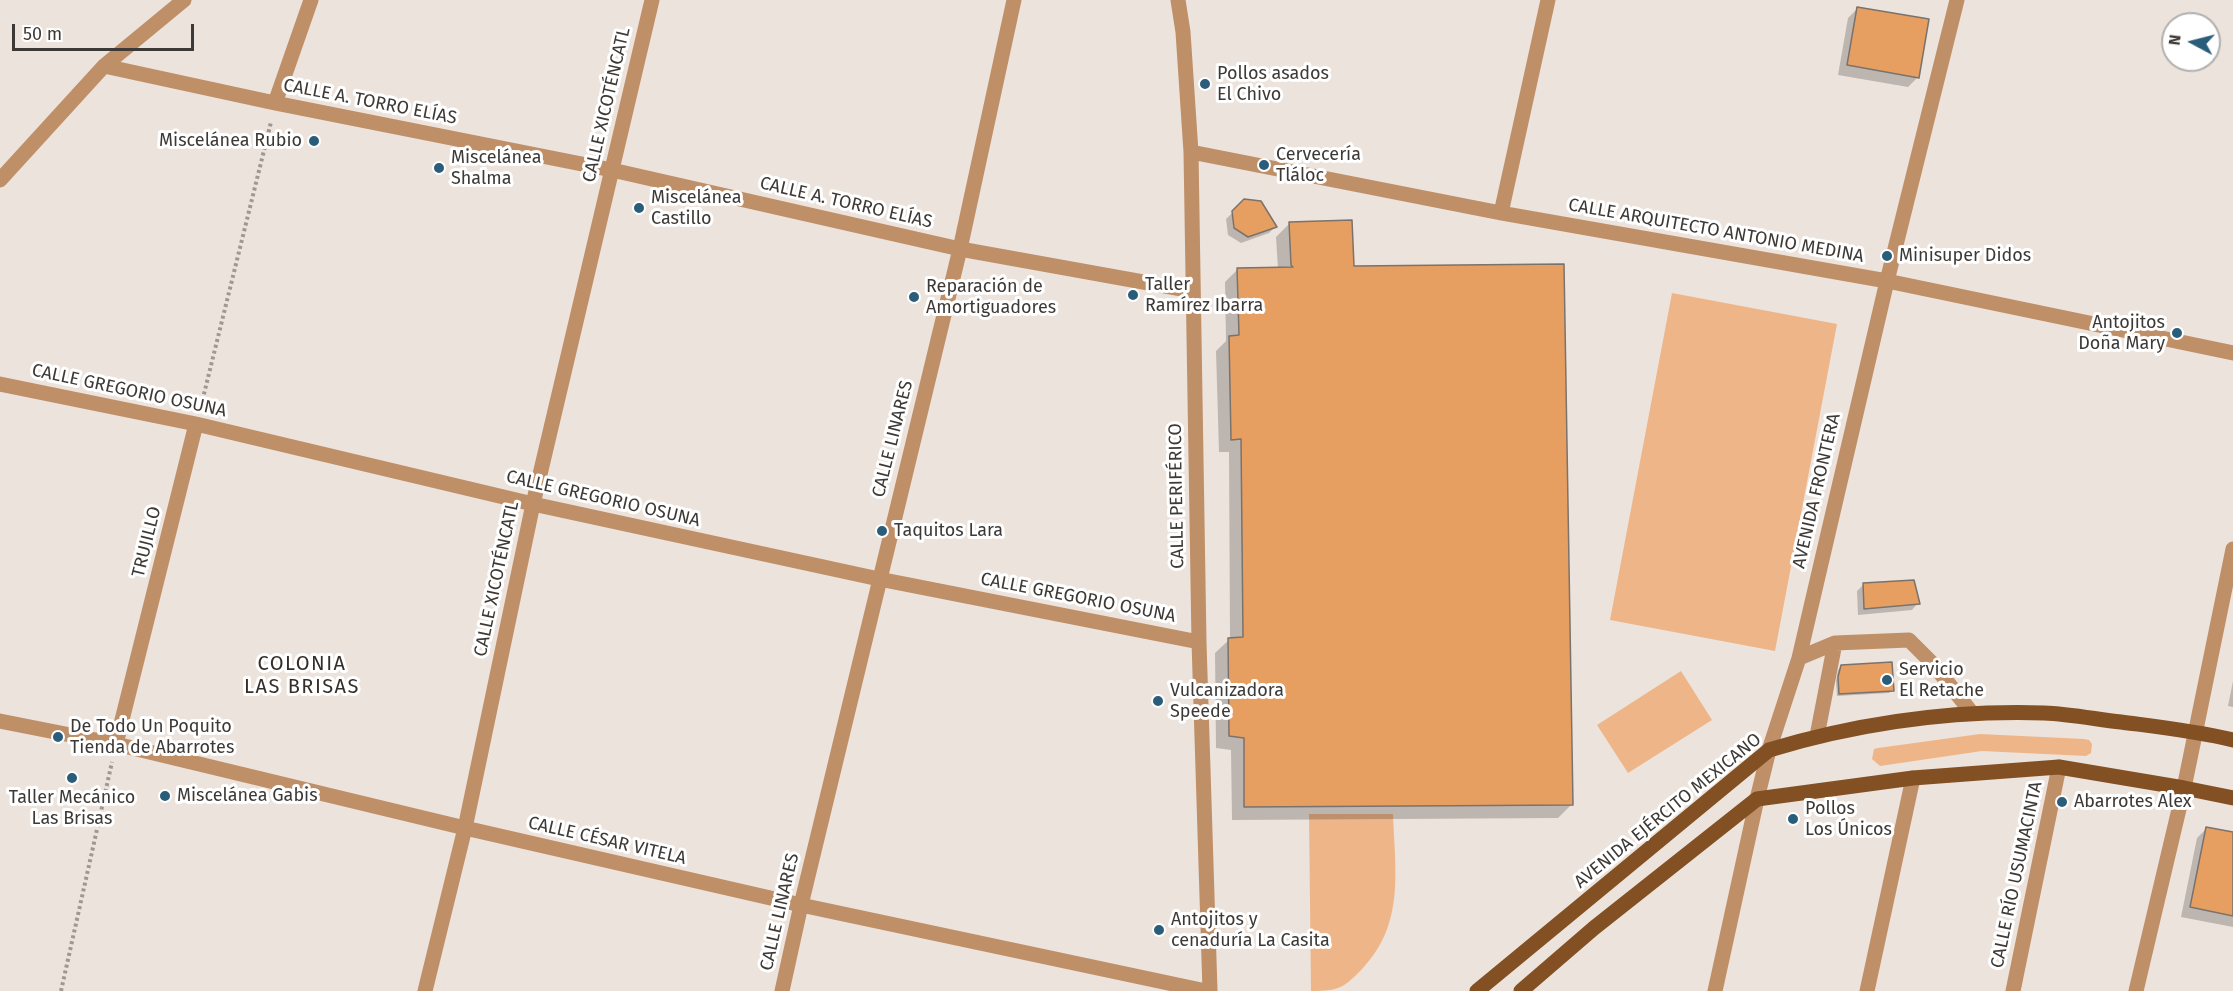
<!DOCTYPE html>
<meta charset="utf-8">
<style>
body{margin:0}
#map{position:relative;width:2233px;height:991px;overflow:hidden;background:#ece3dc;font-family:"Fira Sans",sans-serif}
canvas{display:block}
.north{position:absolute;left:2161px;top:12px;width:60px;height:60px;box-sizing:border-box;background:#fff;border:2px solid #b1b0af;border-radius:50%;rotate:277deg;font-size:16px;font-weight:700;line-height:24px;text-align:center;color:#3c3936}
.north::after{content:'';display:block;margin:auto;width:21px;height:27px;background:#2a5d7a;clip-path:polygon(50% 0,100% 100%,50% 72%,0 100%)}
.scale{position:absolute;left:12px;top:24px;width:182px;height:27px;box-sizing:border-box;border:3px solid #3c3936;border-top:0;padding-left:8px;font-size:18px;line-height:21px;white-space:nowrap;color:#3c3936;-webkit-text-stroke:4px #fff;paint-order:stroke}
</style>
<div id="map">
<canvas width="2233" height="991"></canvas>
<div class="north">N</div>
<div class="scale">50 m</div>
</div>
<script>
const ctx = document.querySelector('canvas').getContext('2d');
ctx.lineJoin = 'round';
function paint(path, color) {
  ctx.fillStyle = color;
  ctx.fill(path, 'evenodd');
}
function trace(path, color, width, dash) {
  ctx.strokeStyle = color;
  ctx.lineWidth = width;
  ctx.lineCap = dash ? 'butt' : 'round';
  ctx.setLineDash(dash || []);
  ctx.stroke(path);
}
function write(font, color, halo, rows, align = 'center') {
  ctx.font = font + ' "Fira Sans",sans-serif';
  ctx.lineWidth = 6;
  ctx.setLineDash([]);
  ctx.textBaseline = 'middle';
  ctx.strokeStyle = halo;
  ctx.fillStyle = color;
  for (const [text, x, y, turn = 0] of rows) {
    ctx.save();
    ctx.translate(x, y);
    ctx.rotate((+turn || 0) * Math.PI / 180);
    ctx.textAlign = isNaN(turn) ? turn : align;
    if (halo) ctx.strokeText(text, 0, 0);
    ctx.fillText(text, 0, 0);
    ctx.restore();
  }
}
const green = new Path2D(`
 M 1672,293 L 1837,324 L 1775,651 L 1610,620 Z
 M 1681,671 L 1712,720 L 1628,773 L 1597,725 Z
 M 1980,734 L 2084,739 L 2089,740 L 2092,744 L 2091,753 L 2086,756 L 1982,751 L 1880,766 L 1872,759 L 1874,749 L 1878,748 Z
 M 1309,814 L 1393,814 C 1395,871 1405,923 1363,968 C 1344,988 1339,991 1311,991 Z`);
const shadow = new Path2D(`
 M 1858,8 L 1918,77 L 1908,87 L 1838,75 L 1848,18 Z
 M 1245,201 L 1275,227 L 1269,233 L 1241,243 L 1228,235 L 1226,219 Z
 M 1289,224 L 1352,268 L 1572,804 L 1558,818 L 1232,820 L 1231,750 L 1216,748 L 1215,653 L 1230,639 L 1229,452 L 1219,452 L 1216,351 L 1226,341 L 1225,282 L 1238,269 L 1278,269 L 1276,237 Z
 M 1863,585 L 1918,603 L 1912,610 L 1858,615 L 1857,591 Z
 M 1841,667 L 1892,690 L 1889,693 L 1837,696 L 1836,681 L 1838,670 Z
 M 2233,681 L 2233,707 L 2228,706 Z
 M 2207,828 L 2233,833 L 2233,927 L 2181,917 L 2197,838 Z`);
const building = new Path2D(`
 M 1857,7 L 1929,19 L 1919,78 L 1847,65 Z
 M 1244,199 L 1261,201 L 1277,227 L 1248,237 L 1234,228 L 1232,211 Z
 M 1352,220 L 1354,266 L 1564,264 L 1573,805 L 1244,807 L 1244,738 L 1229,736 L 1228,638 L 1243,637 L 1241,439 L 1231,440 L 1229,336 L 1239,335 L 1237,268 L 1293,267 L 1291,265 L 1289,222 Z
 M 1914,580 L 1920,604 L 1864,609 L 1863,583 Z
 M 1892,662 L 1894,691 L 1839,694 L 1838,677 L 1841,665 Z
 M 2206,827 L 2233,832 L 2233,916 L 2190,907 Z`);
const path = new Path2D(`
 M 201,406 L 271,122
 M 61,991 L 112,762`);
const minor = new Path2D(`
 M 1178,0 L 1183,32 L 1191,152 L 1199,642 L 1210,991
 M 104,66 L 275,103 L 612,170 L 960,249 L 1193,291
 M 275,103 L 311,0
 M 1191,152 L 1501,213 L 1887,281 L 2233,353
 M 0,180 L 104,66 L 184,0
 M 1501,213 L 1548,0
 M 0,384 L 196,424 L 533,504 L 879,579 L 1199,642
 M 1799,658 L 1835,643 L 1909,640 L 1933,664 L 1972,713
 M 0,721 L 116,744 L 465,828 L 801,905 L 1206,991
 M 1817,736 L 1835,643
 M 116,744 L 196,424
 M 425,991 L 465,828 L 533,504 L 652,0
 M 782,991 L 801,905 L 960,249 L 1014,0
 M 1715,991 L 1757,799 L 1769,750 L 1799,658 L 1887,281 L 1957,0
 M 1867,991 L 1913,778
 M 2013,991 L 2059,767
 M 2136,991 L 2184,788 L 2233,549`);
const major = new Path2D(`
 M 1477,991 L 1769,750 C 1859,723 1950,710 2044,713 C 2069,714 2095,719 2121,722 C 2159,727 2196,731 2233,740
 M 1521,991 L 1594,928 L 1757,799 L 1913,778 L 2059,767 L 2184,788 L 2233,798`);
const markers = [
 [1205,84,6,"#2a5d7a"],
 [314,141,6,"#2a5d7a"],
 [1264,165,6,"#2a5d7a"],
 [439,168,6,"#2a5d7a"],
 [639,208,6,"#2a5d7a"],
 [1887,256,6,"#2a5d7a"],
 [1133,295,6,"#2a5d7a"],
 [914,297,6,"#2a5d7a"],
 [2177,333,6,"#2a5d7a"],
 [882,531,6,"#2a5d7a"],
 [1887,680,6,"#2a5d7a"],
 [1158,701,6,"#2a5d7a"],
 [58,737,6,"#2a5d7a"],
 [72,778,6,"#2a5d7a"],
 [165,796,6,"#2a5d7a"],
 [2062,802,6,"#2a5d7a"],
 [1793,819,6,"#2a5d7a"],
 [1159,930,6,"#2a5d7a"]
];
const poiNames = [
 ["Pollos asados",1217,74],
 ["El Chivo",1217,95],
 ["Miscelánea Rubio",302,141,"right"],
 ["Cervecería",1276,155],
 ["Tláloc",1276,176],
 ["Miscelánea",451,158],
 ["Shalma",451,179],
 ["Miscelánea",651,198],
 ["Castillo",651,219],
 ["Minisuper Didos",1899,256],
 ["Taller",1145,285],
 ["Ramírez Ibarra",1145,306],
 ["Reparación de",926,287],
 ["Amortiguadores",926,308],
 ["Antojitos",2165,323,"right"],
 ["Doña Mary",2165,344,"right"],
 ["Taquitos Lara",894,531],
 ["Servicio",1899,670],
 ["El Retache",1899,691],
 ["Vulcanizadora",1170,691],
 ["Speede",1170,712],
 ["De Todo Un Poquito",70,727],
 ["Tienda de Abarrotes",70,748],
 ["Miscelánea Gabis",177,796],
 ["Taller Mecánico",72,798,"center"],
 ["Las Brisas",72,819,"center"],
 ["Abarrotes Alex",2074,802],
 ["Pollos",1805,809],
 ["Los Únicos",1805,830],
 ["Antojitos y",1171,920],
 ["cenaduría La Casita",1171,941]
];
const streetNames = [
 ["CALLE A. TORRO ELÍAS",370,102,11],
 ["CALLE XICOTÉNCATL",607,105,-77],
 ["CALLE A. TORRO ELÍAS",846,203,13],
 ["CALLE ARQUITECTO ANTONIO MEDINA",1716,231,10],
 ["CALLE GREGORIO OSUNA",129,391,12],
 ["CALLE LINARES",893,439,-76],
 ["AVENIDA FRONTERA",1817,491,-77],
 ["CALLE PERIFÉRICO",1177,496,-91],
 ["CALLE GREGORIO OSUNA",603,499,13],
 ["TRUJILLO",147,542,-76],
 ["CALLE XICOTÉNCATL",497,579,-78],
 ["CALLE GREGORIO OSUNA",1078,598,11],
 ["AVENIDA EJÉRCITO MEXICANO",1668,811,-39],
 ["CALLE CÉSAR VITELA",607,841,13],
 ["CALLE RÍO USUMACINTA",2017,875,-78],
 ["CALLE LINARES",780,912,-77]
];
const neighbourhoodNames = [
 ["COLONIA",302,664],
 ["LAS BRISAS",302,687]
];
paint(green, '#eeb688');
paint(shadow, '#0003');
paint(building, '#e79f61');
trace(building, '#7a726c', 1.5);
trace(path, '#9e9892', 4, [3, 3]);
trace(minor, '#bf8f68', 15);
trace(major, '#825022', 15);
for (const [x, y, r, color] of markers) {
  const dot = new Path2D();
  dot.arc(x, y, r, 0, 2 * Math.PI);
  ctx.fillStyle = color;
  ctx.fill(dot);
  trace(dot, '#fff', 2);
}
write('18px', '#3c3936', '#fff', poiNames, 'left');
write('18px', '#3c3936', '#fff', streetNames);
ctx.letterSpacing = '1.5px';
write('20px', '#352e29', '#fff', neighbourhoodNames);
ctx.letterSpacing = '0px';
</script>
